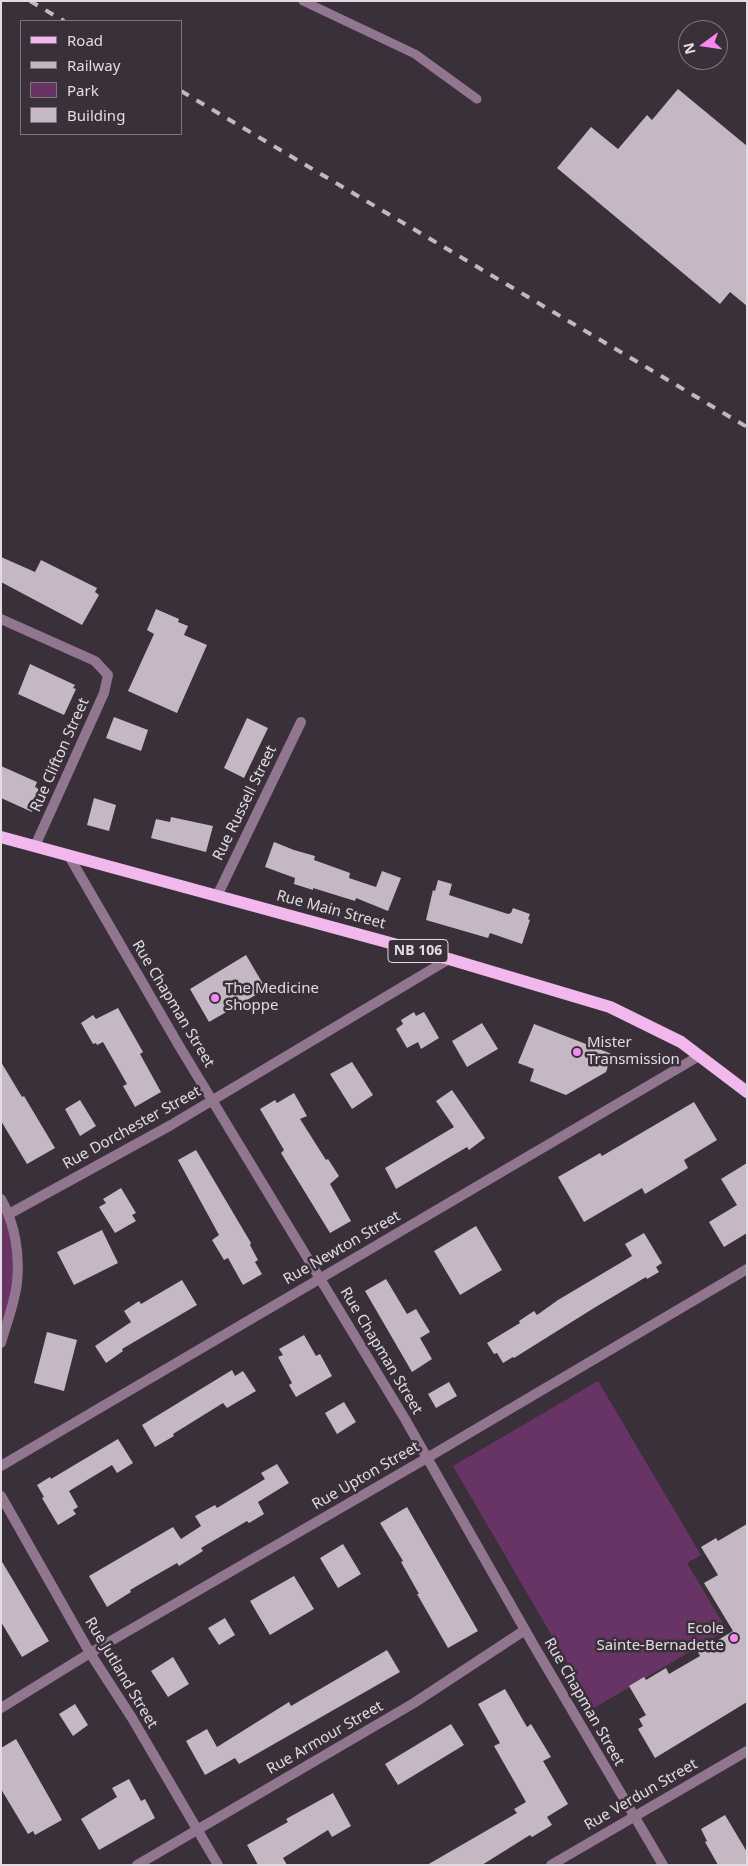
<!DOCTYPE html>
<style>
body{margin:0}
#map{position:relative;width:748px;height:1866px;overflow:hidden;background:#3a3039;font-family:"Noto Sans",sans-serif}
canvas{display:block}
.frame{position:absolute;inset:0;border:2px solid #e2dbe1;pointer-events:none}
.legend{position:absolute;left:20px;top:20px;width:162px;height:115px;box-sizing:border-box;background:#3a3039;border:1px solid #7d747c;margin:0;padding:6px 9px;list-style:none;font-size:15px;color:#e2dbe1}
.legend li{display:flex;align-items:center;gap:10px;height:25px}
.legend b{width:25px;border:1px solid #7d747c}
.north{position:absolute;left:678px;top:20px;width:50px;height:50px;box-sizing:border-box;background:#3a3039;border:1px solid #7d747c;border-radius:50%;rotate:256deg;font-size:14px;font-weight:700;line-height:20px;text-align:center;color:#e2dbe1}
.north::after{content:'';display:block;margin:auto;width:18px;height:22px;background:#f589ef;clip-path:polygon(50% 0,100% 100%,50% 72%,0 100%)}
</style>
<div id="map">
<canvas width="748" height="1866"></canvas>
<div class="frame"></div>
<ul class="legend">
<li><b style="height:6px;background:#f2b7ed"></b>Road</li>
<li><b style="height:6px;background:#c1b9c0"></b>Railway</li>
<li><b style="height:14px;background:#683365"></b>Park</li>
<li><b style="height:14px;background:#c5b8c4"></b>Building</li>
</ul>
<div class="north">N</div>
</div>
<script>
const ctx = document.querySelector('canvas').getContext('2d');
ctx.lineJoin = 'round';
function paint(path, color) {
  ctx.fillStyle = color;
  ctx.fill(path, 'evenodd');
}
function trace(path, color, width, dash) {
  ctx.strokeStyle = color;
  ctx.lineWidth = width;
  ctx.lineCap = dash ? 'butt' : 'round';
  ctx.setLineDash(dash || []);
  ctx.stroke(path);
}
function write(font, color, halo, rows, align = 'center') {
  ctx.font = font + ' "Noto Sans",sans-serif';
  ctx.lineWidth = 5;
  ctx.setLineDash([]);
  ctx.textBaseline = 'middle';
  ctx.strokeStyle = halo;
  ctx.fillStyle = color;
  for (const [text, x, y, turn = 0] of rows) {
    ctx.save();
    ctx.translate(x, y);
    ctx.rotate((+turn || 0) * Math.PI / 180);
    ctx.textAlign = isNaN(turn) ? turn : align;
    if (halo) ctx.strokeText(text, 0, 0);
    ctx.fillText(text, 0, 0);
    ctx.restore();
  }
}
const green = new Path2D(`
 M 1,1199 L 9,1214 L 17,1283 L 1,1343 Z
 M 598,1381 L 701,1555 L 687,1563 L 727,1630 L 594,1708 L 453,1466 Z`);
const building = new Path2D(`
 M 678,89 L 747,146 L 747,306 L 730,292 L 720,304 L 557,168 L 591,127 L 618,149 L 647,115 L 652,120 Z
 M 1,557 L 35,572 L 41,560 L 97,588 L 95,592 L 99,595 L 82,625 L 1,582 Z
 M 156,609 L 179,619 L 178,622 L 188,626 L 184,635 L 207,645 L 177,713 L 128,691 L 154,634 L 147,630 Z
 M 30,664 L 75,685 L 73,688 L 76,689 L 64,715 L 18,694 Z
 M 114,717 L 148,730 L 141,751 L 106,738 Z
 M 247,718 L 268,728 L 244,778 L 224,768 Z
 M 1,766 L 37,782 L 35,787 L 41,790 L 32,812 L 1,798 Z
 M 94,798 L 116,805 L 109,831 L 87,825 Z
 M 171,817 L 213,826 L 206,852 L 151,838 L 156,819 L 170,822 Z
 M 274,842 L 294,850 L 315,856 L 314,860 L 350,873 L 349,878 L 376,887 L 382,871 L 401,878 L 388,911 L 356,898 L 355,901 L 313,888 L 313,890 L 294,884 L 295,878 L 265,867 Z
 M 438,880 L 452,884 L 449,895 L 455,897 L 508,914 L 511,913 L 513,908 L 530,914 L 528,919 L 530,920 L 522,944 L 490,933 L 488,938 L 426,920 L 433,890 L 435,891 Z
 M 246,955 L 266,989 L 209,1022 L 190,989 Z
 M 118,1008 L 143,1052 L 140,1054 L 161,1092 L 135,1107 L 123,1086 L 127,1084 L 103,1042 L 97,1045 L 96,1043 L 93,1044 L 81,1023 L 93,1015 L 96,1019 Z
 M 414,1012 L 416,1016 L 424,1012 L 439,1038 L 421,1049 L 418,1042 L 407,1048 L 396,1029 L 403,1024 L 401,1020 Z
 M 482,1023 L 498,1049 L 467,1067 L 452,1041 Z
 M 534,1024 L 612,1054 L 606,1072 L 566,1095 L 530,1081 L 534,1069 L 518,1063 Z
 M 1,1062 L 22,1097 L 24,1096 L 55,1148 L 27,1164 L 1,1121 Z
 M 352,1062 L 373,1095 L 352,1109 L 330,1074 Z
 M 452,1090 L 485,1138 L 469,1150 L 467,1147 L 396,1189 L 385,1168 L 454,1127 L 436,1101 Z
 M 294,1093 L 307,1116 L 300,1119 L 326,1160 L 328,1159 L 339,1176 L 330,1184 L 351,1221 L 330,1233 L 281,1153 L 284,1150 L 260,1109 L 275,1100 L 277,1103 Z
 M 80,1100 L 96,1126 L 80,1136 L 65,1109 Z
 M 694,1102 L 717,1140 L 684,1160 L 688,1168 L 645,1194 L 642,1188 L 584,1222 L 558,1177 L 600,1153 L 602,1156 Z
 M 196,1150 L 251,1243 L 250,1245 L 258,1260 L 255,1262 L 262,1274 L 243,1285 L 228,1258 L 224,1260 L 212,1240 L 219,1235 L 178,1160 Z
 M 747,1163 L 747,1233 L 724,1247 L 709,1222 L 737,1205 L 721,1179 Z
 M 121,1188 L 136,1213 L 132,1215 L 136,1221 L 115,1233 L 99,1207 L 106,1203 L 103,1199 Z
 M 476,1226 L 502,1270 L 460,1295 L 434,1251 Z
 M 102,1230 L 118,1263 L 74,1285 L 57,1252 Z
 M 644,1233 L 662,1263 L 656,1267 L 659,1272 L 647,1279 L 646,1277 L 594,1308 L 514,1358 L 513,1357 L 503,1363 L 497,1353 L 494,1354 L 487,1343 L 520,1323 L 519,1321 L 534,1311 L 537,1315 L 558,1300 L 632,1256 L 625,1244 Z
 M 386,1279 L 407,1314 L 416,1309 L 430,1332 L 420,1338 L 432,1359 L 412,1372 L 365,1291 Z
 M 182,1280 L 197,1305 L 122,1349 L 123,1351 L 106,1363 L 95,1346 L 131,1322 L 124,1311 L 139,1301 L 141,1304 Z
 M 47,1332 L 77,1340 L 64,1391 L 34,1383 Z
 M 304,1335 L 316,1356 L 320,1354 L 332,1376 L 296,1397 L 289,1385 L 292,1383 L 278,1357 L 283,1355 L 279,1349 Z
 M 232,1370 L 235,1376 L 243,1371 L 256,1391 L 227,1408 L 223,1403 L 173,1434 L 174,1436 L 155,1447 L 142,1425 Z
 M 449,1382 L 457,1396 L 436,1408 L 428,1394 Z
 M 344,1402 L 356,1422 L 337,1434 L 325,1413 Z
 M 118,1439 L 133,1463 L 117,1473 L 112,1465 L 69,1491 L 78,1507 L 73,1510 L 76,1514 L 58,1525 L 42,1498 L 44,1497 L 37,1485 L 50,1477 L 51,1479 Z
 M 277,1464 L 289,1483 L 258,1502 L 264,1514 L 249,1523 L 247,1521 L 201,1548 L 203,1551 L 179,1566 L 177,1563 L 130,1590 L 131,1592 L 107,1607 L 89,1576 L 173,1527 L 181,1539 L 201,1526 L 195,1516 L 215,1505 L 217,1508 L 265,1479 L 261,1473 Z
 M 407,1507 L 478,1631 L 448,1648 L 417,1594 L 419,1594 L 401,1562 L 403,1561 L 380,1523 Z
 M 747,1524 L 747,1702 L 655,1758 L 638,1729 L 643,1726 L 639,1719 L 646,1715 L 629,1686 L 644,1677 L 646,1680 L 666,1668 L 669,1674 L 700,1656 L 698,1652 L 733,1631 L 704,1583 L 718,1575 L 701,1547 L 716,1538 L 718,1541 Z
 M 343,1544 L 361,1574 L 338,1588 L 320,1558 Z
 M 1,1560 L 49,1641 L 22,1657 L 1,1622 Z
 M 294,1576 L 314,1609 L 270,1635 L 250,1601 Z
 M 225,1618 L 235,1635 L 219,1645 L 208,1628 Z
 M 387,1650 L 400,1672 L 239,1764 L 235,1758 L 205,1775 L 186,1741 L 207,1729 L 217,1747 L 289,1702 L 291,1706 Z
 M 173,1657 L 189,1684 L 168,1697 L 151,1671 Z
 M 505,1689 L 527,1727 L 531,1724 L 551,1757 L 543,1761 L 568,1804 L 547,1817 L 552,1825 L 532,1837 L 530,1835 L 482,1865 L 427,1865 L 517,1813 L 514,1809 L 526,1802 L 494,1746 L 500,1743 L 478,1704 Z
 M 75,1704 L 88,1725 L 73,1736 L 59,1714 Z
 M 451,1724 L 464,1745 L 398,1785 L 385,1764 Z
 M 16,1739 L 62,1820 L 35,1835 L 33,1831 L 28,1834 L 1,1789 L 1,1748 Z
 M 129,1779 L 141,1801 L 145,1799 L 155,1818 L 99,1850 L 81,1819 L 117,1797 L 112,1788 Z
 M 333,1793 L 351,1826 L 332,1837 L 328,1830 L 283,1858 L 287,1865 L 258,1865 L 247,1845 L 288,1822 L 286,1819 Z
 M 725,1815 L 747,1852 L 747,1865 L 718,1865 L 705,1842 L 707,1841 L 701,1829 Z`);
const service = new Path2D(`
 M 303,1 L 415,54 L 477,99`);
const minor = new Path2D(`
 M 1,619 L 95,661 L 108,675 L 104,693 L 35,846
 M 69,856 L 178,1044 L 405,1419 L 533,1644 L 663,1865
 M 217,896 L 301,722
 M 1,1199 C 15,1224 20,1254 17,1282 C 15,1303 6,1324 1,1343
 M 9,1214 L 171,1125 L 449,959
 M 1,1466 L 699,1056
 M 1,1496 L 90,1653 L 132,1718 L 218,1865
 M 1,1708 L 90,1653 L 427,1458 L 747,1269
 M 137,1865 L 414,1703 L 525,1630
 M 551,1865 L 747,1751`);
const primary = new Path2D(`
 M 1,837 L 449,959 L 610,1007 L 681,1042 L 747,1092`);
const rail = new Path2D(`
 M 30,1 L 64,21
 M 181,91 L 747,427`);
const markers = [
 [215,998,5,"#f589ef"],
 [577,1052,5,"#f589ef"],
 [734,1638,5,"#f589ef"]
];
const shields = [
 [418,951,60]
];
const shieldNames = [
 ["NB 106",418,951]
];
const streetNames = [
 ["Rue Clifton Street",60,755,-66],
 ["Rue Russell Street",245,803,-64],
 ["Rue Main Street",331,910,15],
 ["Rue Chapman Street",173,1004,59],
 ["Rue Dorchester Street",132,1128,-29],
 ["Rue Newton Street",342,1248,-30],
 ["Rue Chapman Street",381,1351,59],
 ["Rue Upton Street",366,1476,-30],
 ["Rue Jutland Street",121,1673,59],
 ["Rue Chapman Street",584,1702,60],
 ["Rue Armour Street",325,1738,-30],
 ["Rue Verdun Street",641,1795,-30]
];
const poiNames = [
 ["The Medicine",225,989],
 ["Shoppe",225,1006],
 ["Mister",587,1043],
 ["Transmission",587,1060],
 ["Ecole",724,1629,"right"],
 ["Sainte-Bernadette",724,1646,"right"]
];
paint(green, '#683365');
paint(building, '#c5b8c4');
trace(service, '#927690', 9);
trace(minor, '#927690', 10);
trace(primary, '#f2b7ed', 12);
trace(rail, '#c1b9c0', 4, [9, 9]);
for (const [x, y, r, color] of markers) {
  const dot = new Path2D();
  dot.arc(x, y, r, 0, 2 * Math.PI);
  ctx.fillStyle = color;
  ctx.fill(dot);
  trace(dot, '#3a3039', 2);
}
for (const [x, y, w] of shields) {
  const box = new Path2D();
  box.roundRect(x - w / 2, y - 11.5, w, 23, 4);
  ctx.fillStyle = '#3a3039';
  ctx.fill(box);
  trace(box, '#e2dbe1', 1);
}
write('bold 14px', '#e2dbe1', null, shieldNames);
write('15px', '#e2dbe1', '#3a3039', streetNames);
write('15px', '#e2dbe1', '#3a3039', poiNames, 'left');
</script>
